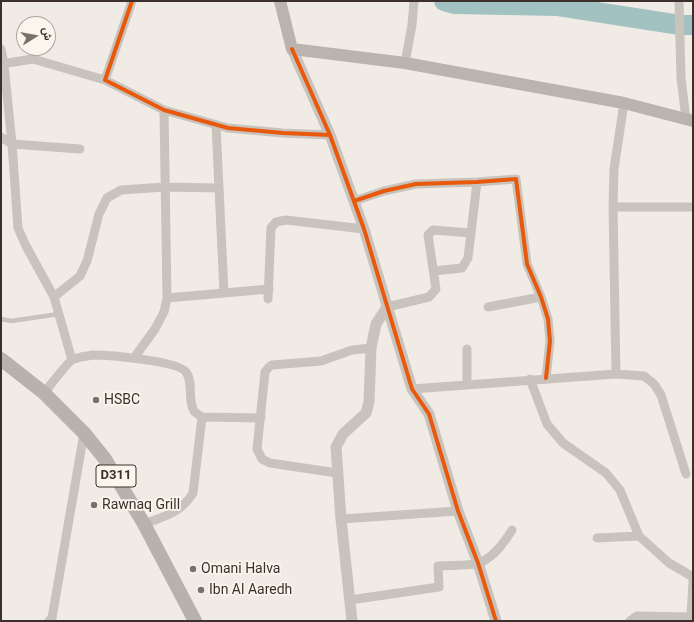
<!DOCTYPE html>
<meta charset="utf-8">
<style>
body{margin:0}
#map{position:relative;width:694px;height:622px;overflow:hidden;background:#f0ebe5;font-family:Roboto,Vazirmatn,sans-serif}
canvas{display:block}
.frame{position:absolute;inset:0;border:2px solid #3b302b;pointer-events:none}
.north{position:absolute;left:16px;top:16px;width:40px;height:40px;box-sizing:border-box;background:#fbf5ee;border:1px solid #aea6a0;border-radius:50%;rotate:79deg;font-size:11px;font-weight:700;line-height:16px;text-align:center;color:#3b302b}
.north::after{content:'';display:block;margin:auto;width:14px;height:18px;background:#7a716c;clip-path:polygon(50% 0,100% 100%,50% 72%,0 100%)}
</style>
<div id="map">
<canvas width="694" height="622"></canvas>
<div class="frame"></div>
<div class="north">ش</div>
</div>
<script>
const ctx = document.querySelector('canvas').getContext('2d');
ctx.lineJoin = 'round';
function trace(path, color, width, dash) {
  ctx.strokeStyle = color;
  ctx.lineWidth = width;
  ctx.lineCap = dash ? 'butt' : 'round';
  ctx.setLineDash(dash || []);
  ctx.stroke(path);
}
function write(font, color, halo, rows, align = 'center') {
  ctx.font = font + ' Roboto,sans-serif';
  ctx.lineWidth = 3.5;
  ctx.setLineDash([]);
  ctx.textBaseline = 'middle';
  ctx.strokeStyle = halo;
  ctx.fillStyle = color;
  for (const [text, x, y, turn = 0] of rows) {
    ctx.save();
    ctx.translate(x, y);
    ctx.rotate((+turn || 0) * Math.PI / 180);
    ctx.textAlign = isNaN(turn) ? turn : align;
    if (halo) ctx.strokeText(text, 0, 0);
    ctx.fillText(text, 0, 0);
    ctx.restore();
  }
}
const river = new Path2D(`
 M 444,1 L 454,4 L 558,6 L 680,25 L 693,25`);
const service = new Path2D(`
 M 1,319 L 11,321 L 59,314`);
const minor = new Path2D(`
 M 132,1 L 105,80 L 164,110 L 228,128 L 283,133 L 330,135
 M 679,1 L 681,78 L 686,119
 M 1,49 L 4,64 L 12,144 L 18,228 L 26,246 L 54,297
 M 405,63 L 412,25 L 414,1
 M 1,64 L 33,59 L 105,80
 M 216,125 L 224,293
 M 1,137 L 12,144 L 80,149
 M 354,201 L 384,191 L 416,184 L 477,182 L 516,179 L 527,264 L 541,297 L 548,319 L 550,341 L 546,378
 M 613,207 L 693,207
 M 434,271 L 462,268 L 468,258 L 477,182
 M 167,298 L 269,289
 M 268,299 L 271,228 L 276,222 L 286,220 L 364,229
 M 387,307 L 429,297 L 436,289 L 428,235 L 433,230 L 470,233
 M 488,307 L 541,297
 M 467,349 L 467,384
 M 134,358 L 155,329 L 164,312 L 167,298 L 164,110
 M 72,360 L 54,297 L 80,276 L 87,261 L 99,214 L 107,198 L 121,190 L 165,187 L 219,188
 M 616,374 L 613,207 L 614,169 L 624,103
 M 530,379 L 547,424 L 563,443 L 606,473 L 620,490 L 639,536 L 669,563 L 693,577
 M 412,389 L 616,374 L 644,376 L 654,384 L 661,395 L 686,474
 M 44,393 C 49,387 67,363 72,360 C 77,357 88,356 93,355 C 108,355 179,361 186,372 C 194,383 187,399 194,411 C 196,413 199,415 202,417 L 261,418
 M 337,473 L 270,463 L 262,459 L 257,449 L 265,372 L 269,367 L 272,365 L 321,361 L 352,350 L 371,348
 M 341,519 L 458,511
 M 144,524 C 165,516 181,513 193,493 L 202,417
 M 597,538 L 639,536
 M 350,600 L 439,587 L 438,566 C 448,565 470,566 479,563 C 494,557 504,543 512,530
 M 49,621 L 52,618 L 84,433
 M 630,621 L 637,616 L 691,617 L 693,581`);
const tertiary = new Path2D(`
 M 292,49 L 330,135 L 364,229 L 412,389 L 429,414 L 458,511 L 478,563 L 496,621
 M 352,621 L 341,519 L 336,447 L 343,434 L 366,413 L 369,402 L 371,348 L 376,324 L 387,307`);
const secondary = new Path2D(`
 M 280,1 L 292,49 L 405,63 L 624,103 L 693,121`);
const primary = new Path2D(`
 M 1,359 L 44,393 L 84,433 L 105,459 L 144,524 L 195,621`);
const cycleway = new Path2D(`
 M 132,1 L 105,80 L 164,110 L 228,128 L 283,133 L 330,135
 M 292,49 L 330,135 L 364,229 L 412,389 L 429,414 L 458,511 L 478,563 L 496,621
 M 354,201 L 384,191 L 416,184 L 477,182 L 516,179 L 527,264 L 541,297 L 548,319 L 550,341 L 546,378`);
const markers = [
 [96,400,4,"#7a716c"],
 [94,505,4,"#7a716c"],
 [193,569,4,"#7a716c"],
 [201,590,4,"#7a716c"]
];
const shields = [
 [116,476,40]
];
const shieldNames = [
 ["D311",116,476]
];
const poiNames = [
 ["HSBC",104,400],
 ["Rawnaq Grill",102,505],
 ["Omani Halva",201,569],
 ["Ibn Al Aaredh",209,590]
];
trace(river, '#a1c2c1', 20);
trace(service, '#c9c3be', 4.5);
trace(minor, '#c9c3be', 9);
trace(tertiary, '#c9c3be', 11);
trace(secondary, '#bab3ae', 12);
trace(primary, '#b8b1ad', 14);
trace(cycleway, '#e8590c', 4);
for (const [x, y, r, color] of markers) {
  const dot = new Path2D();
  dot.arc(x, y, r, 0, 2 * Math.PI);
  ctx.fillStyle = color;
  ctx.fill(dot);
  trace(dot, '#fbf5ee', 1.5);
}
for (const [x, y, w] of shields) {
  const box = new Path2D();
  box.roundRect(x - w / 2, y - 11, w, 22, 3);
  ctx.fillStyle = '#fbf5ee';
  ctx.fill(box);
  trace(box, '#3b302b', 1);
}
write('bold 13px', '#3b302b', null, shieldNames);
write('14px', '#3b302b', '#fbf5ee', poiNames, 'left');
</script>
